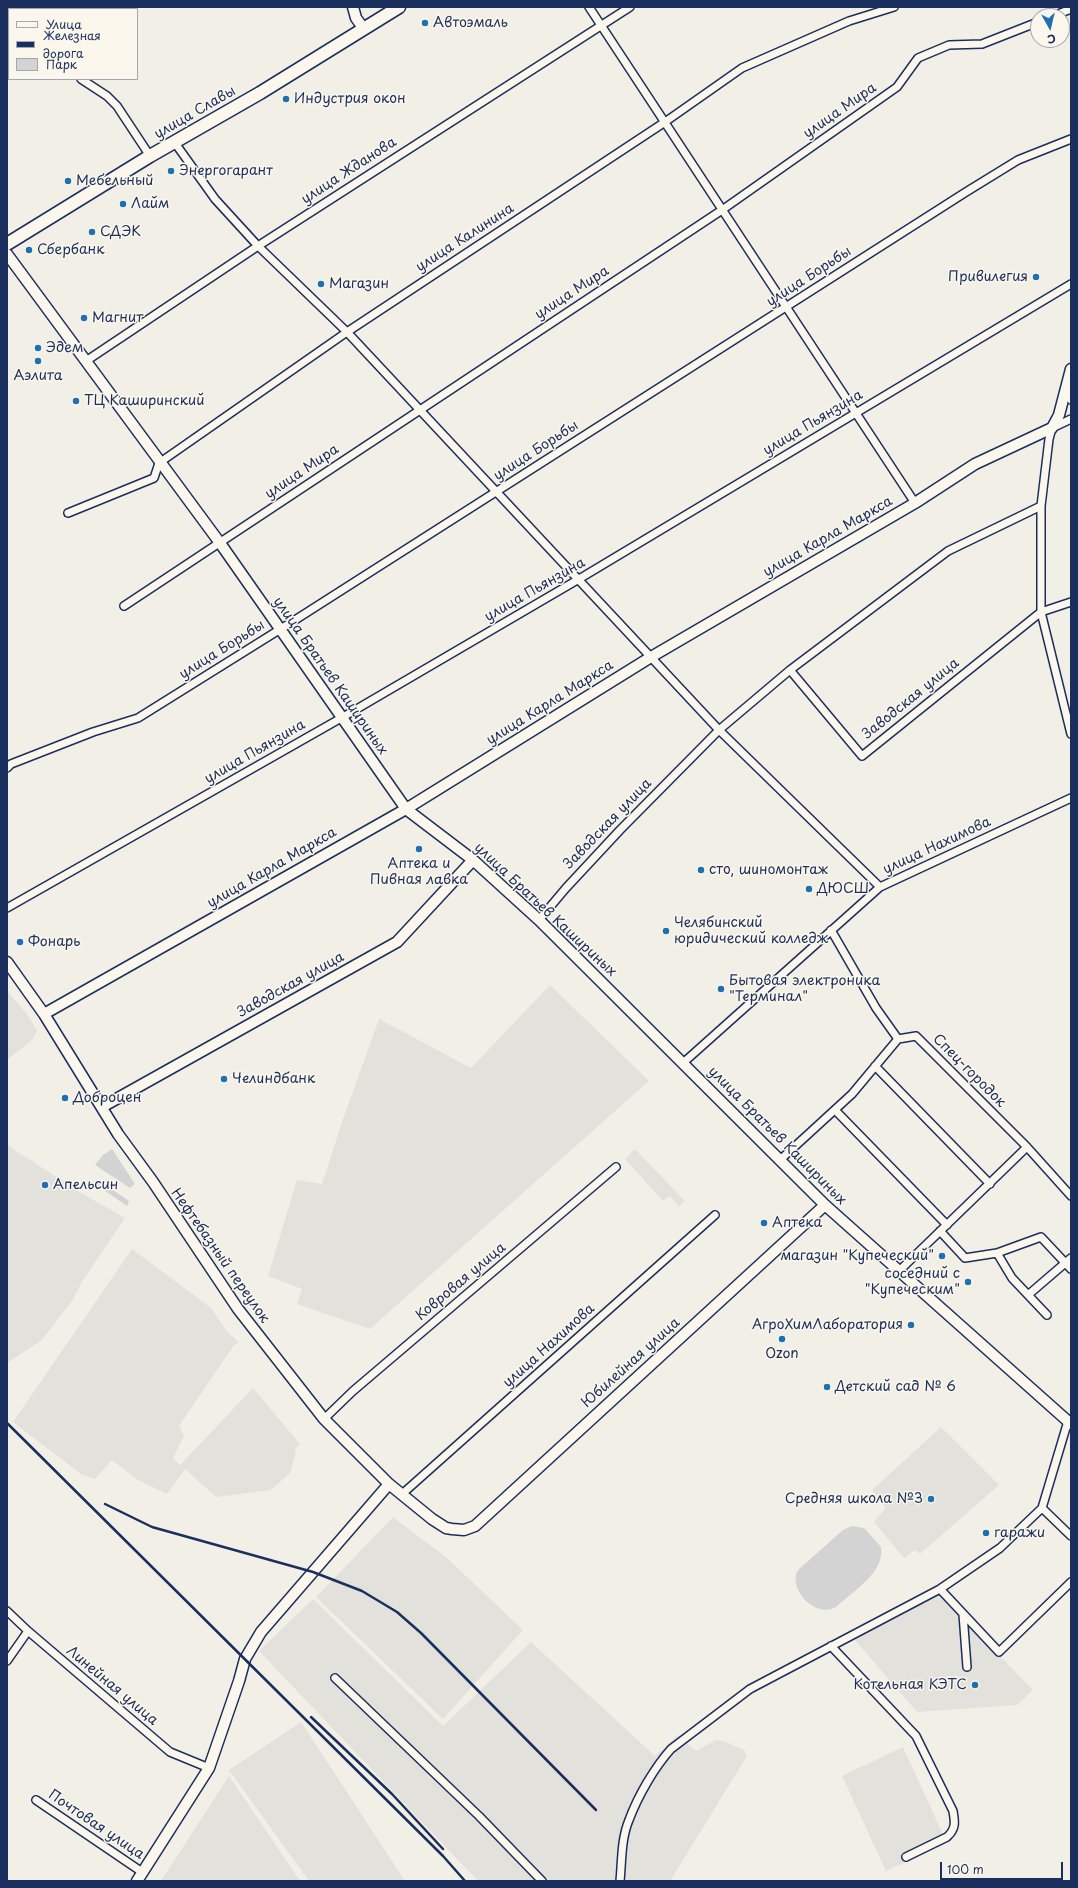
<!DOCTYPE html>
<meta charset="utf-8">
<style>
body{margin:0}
#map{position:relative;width:1078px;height:1888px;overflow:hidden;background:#f2efe6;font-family:"Playpen Sans",sans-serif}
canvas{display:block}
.frame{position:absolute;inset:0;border:8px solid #1b2f5e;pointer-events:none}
.legend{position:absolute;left:8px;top:8px;width:130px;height:72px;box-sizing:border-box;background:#fbf7ec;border:1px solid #a1a7b3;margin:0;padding:5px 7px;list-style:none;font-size:12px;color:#1b2f5e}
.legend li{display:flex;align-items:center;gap:8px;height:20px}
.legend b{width:20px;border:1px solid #a1a7b3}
.north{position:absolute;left:1030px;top:8px;width:40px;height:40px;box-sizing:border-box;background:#fbf7ec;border:1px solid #a1a7b3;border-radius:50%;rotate:172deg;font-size:11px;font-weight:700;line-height:16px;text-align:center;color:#1b2f5e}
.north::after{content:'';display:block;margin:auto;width:14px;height:18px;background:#1f6fb2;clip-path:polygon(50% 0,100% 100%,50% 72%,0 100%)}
.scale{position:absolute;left:940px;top:1862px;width:123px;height:18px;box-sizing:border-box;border:2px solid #1b2f5e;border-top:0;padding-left:5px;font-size:12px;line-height:14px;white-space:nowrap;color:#1b2f5e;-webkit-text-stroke:3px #fbf7ec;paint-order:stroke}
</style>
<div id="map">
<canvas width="1078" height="1888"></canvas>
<div class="frame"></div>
<ul class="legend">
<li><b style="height:5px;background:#fbf7ec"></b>Улица</li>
<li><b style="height:5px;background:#1b2f5e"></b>Железная дорога</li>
<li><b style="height:11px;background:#d2d3d2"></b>Парк</li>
</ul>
<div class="north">С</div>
<div class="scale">100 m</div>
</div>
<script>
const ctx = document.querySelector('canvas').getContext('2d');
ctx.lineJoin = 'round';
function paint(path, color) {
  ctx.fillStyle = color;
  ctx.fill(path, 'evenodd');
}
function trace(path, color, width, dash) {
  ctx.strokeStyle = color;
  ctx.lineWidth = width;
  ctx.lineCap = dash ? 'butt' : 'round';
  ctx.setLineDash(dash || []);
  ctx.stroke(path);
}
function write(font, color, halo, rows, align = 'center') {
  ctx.font = font + ' "Playpen Sans",sans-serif';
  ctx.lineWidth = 3;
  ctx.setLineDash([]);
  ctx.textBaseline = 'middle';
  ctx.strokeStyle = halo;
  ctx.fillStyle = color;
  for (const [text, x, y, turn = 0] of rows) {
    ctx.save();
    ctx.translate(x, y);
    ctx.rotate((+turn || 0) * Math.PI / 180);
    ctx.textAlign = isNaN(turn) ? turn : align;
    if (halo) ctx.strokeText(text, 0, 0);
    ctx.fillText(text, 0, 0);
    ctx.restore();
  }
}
const built = new Path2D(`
 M 550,985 L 649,1081 L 370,1329 L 297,1304 L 302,1289 L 268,1276 L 297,1180 L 322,1184 L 342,1122 L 379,1019 L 471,1068 Z
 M 7,991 L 27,1014 L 37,1031 L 33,1039 L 7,1060 Z
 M 7,1143 L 13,1149 L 83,1194 L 125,1218 L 83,1280 L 72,1301 L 42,1340 L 7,1363 Z
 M 635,1149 L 685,1201 L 679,1207 L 670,1196 L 663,1201 L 625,1159 Z
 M 132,1249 L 211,1308 L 227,1332 L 239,1342 L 234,1345 L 179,1426 L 184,1435 L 173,1459 L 180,1465 L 253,1388 L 300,1444 L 295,1449 L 296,1451 L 290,1473 L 271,1490 L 216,1497 L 185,1469 L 167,1494 L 138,1480 L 112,1460 L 95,1479 L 81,1474 L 13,1422 Z
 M 941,1427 L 999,1485 L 920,1554 L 915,1550 L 904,1558 L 874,1522 L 886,1508 L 872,1490 Z
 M 393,1517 L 447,1558 L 523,1630 L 443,1719 L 316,1597 Z
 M 939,1594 L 1033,1690 L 1017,1705 L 917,1712 L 854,1639 Z
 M 313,1599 L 443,1726 L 531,1642 L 655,1756 L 678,1735 L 696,1751 L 716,1740 L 726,1742 L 744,1750 L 747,1756 L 670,1881 L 478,1881 L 259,1651 Z
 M 301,1722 L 405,1881 L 309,1881 L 229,1770 Z
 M 903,1747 L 947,1843 L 886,1871 L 842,1776 Z
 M 229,1776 L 300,1881 L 161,1881 Z`);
const green = new Path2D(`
 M 112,1149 L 135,1184 L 130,1188 L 95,1165 L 103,1155 Z
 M 100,1181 L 129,1201 L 127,1206 L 98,1186 Z
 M 852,1526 L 864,1528 L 881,1547 C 885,1573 853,1591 836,1607 C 816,1619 787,1589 798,1570 L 843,1530 Z`);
const street = new Path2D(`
 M 589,7 L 915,503
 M 66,8 L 66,9
 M 1053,16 L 1071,9
 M 81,79 L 107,96 L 117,106 L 150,156
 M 175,143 L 215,199 L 258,246 L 347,332 L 719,730 L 880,887
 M 86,361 L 258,246 L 630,7
 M 1065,390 L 1071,400
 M 1071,419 L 1052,428 L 1049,439 L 1041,506 L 1041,612 L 1071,734
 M 68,513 L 154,478 L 159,463 L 347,332 L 665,122 L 742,68 L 849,21 L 894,7
 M 124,606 L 722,210 L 897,87 L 918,58 L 949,45 L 982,44 L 1038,22
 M 790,670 L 862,756 L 1041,612 L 1071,602
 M 7,768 L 11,764 L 93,732 L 138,718 L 295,620 L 966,192 L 1018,160 L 1071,139
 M 7,908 L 343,717 L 579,579 L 1071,284
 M 539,920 L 566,888 L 620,830 L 719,730 L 790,670 L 948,551 L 1041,506
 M 831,930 L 876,1008 L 898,1039 L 916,1036 L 1027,1147 L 1071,1196
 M 683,1063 L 880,887 L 1071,798
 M 875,1066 L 990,1184
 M 835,1110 L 947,1225
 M 780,1160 L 852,1094 L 898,1039
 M 940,1231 L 965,1258 L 997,1253 L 1041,1237 L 1071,1269
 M 997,1253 L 1012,1278 L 1047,1315
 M 900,1270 L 1027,1147
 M 1028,1295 L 1071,1258
 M 324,1419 L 353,1391 L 616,1167
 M 401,1495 L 715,1215
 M 1042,1508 L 1071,1536
 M 940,1589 L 999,1652 L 1071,1582
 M 7,1611 L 28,1631 L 170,1752 L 209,1768
 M 963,1614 L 967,1667
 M 831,1646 L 916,1736 L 953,1811 C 955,1822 956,1829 947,1837 L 906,1857
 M 7,1661 L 28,1631
 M 335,1678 L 479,1816 L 542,1881
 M 36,1800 L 142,1872
 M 620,1881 C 622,1861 621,1839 629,1820 C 638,1796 654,1768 671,1749 L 750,1689 L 940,1589 L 1000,1548 L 1042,1508 L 1068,1421`);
const secondary = new Path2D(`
 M 353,7 L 356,18 L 364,29
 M 7,254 L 220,543 L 406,809 L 473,860 L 539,920 L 825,1205 L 1071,1424
 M 7,962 L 44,1014 L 118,1134 L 153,1182 L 238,1309 L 324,1419 L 389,1484 L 432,1519 L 446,1528 L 452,1529 L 464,1530 L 475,1526 L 825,1205
 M 44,1014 L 406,809 L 651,657 L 915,503 L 975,464 L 1052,428 L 1059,415 L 1071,369
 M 102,1107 L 397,942 L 473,860
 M 137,1881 L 209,1768 L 239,1681 L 245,1659 L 261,1632 L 389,1484`);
const primary = new Path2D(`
 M 7,244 L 150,156 L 260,93 L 399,7`);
const rail = new Path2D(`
 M 7,1423 L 443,1856 L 465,1881
 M 105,1504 L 152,1527 L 313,1572 L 362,1591 L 397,1612 L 421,1633 L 596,1810
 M 311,1717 L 392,1794 L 443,1849`);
const markers = [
 [425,23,4,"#1f6fb2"],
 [286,99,4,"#1f6fb2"],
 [171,171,4,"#1f6fb2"],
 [68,181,4,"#1f6fb2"],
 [123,204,4,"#1f6fb2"],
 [92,232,4,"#1f6fb2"],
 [29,250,4,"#1f6fb2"],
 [1036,277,4,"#1f6fb2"],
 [321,284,4,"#1f6fb2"],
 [84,318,4,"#1f6fb2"],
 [38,348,4,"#1f6fb2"],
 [38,361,4,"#1f6fb2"],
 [76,401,4,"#1f6fb2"],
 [419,849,4,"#1f6fb2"],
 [701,870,4,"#1f6fb2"],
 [809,889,4,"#1f6fb2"],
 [666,931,4,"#1f6fb2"],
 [20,942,4,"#1f6fb2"],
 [721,989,4,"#1f6fb2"],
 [224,1079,4,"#1f6fb2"],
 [65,1098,4,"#1f6fb2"],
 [45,1185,4,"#1f6fb2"],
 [764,1223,4,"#1f6fb2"],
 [942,1256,4,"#1f6fb2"],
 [968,1282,4,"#1f6fb2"],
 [911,1325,4,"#1f6fb2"],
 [782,1339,4,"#1f6fb2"],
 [827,1387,4,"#1f6fb2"],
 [931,1499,4,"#1f6fb2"],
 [986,1533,4,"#1f6fb2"],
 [975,1685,4,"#1f6fb2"]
];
const poiNames = [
 ["Автоэмаль",433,23],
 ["Индустрия окон",294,99],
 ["Энергогарант",179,171],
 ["Мебельный",76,181],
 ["Лайм",131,204],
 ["СДЭК",100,232],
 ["Сбербанк",37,250],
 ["Привилегия",1028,277,"right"],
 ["Магазин",329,284],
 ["Магнит",92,318],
 ["Эдем",46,348],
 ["Аэлита",38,376,"center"],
 ["ТЦ Каширинский",84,401],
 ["Аптека и",419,864,"center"],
 ["Пивная лавка",419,880,"center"],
 ["сто, шиномонтаж",709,870],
 ["ДЮСШ",817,889],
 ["Челябинский",674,923],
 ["юридический колледж",674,939],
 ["Фонарь",28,942],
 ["Бытовая электроника",729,981],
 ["\"Терминал\"",729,997],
 ["Челиндбанк",232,1079],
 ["Доброцен",73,1098],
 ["Апельсин",53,1185],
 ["Аптека",772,1223],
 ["магазин \"Купеческий\"",934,1256,"right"],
 ["соседний с",960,1274,"right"],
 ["\"Купеческим\"",960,1290,"right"],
 ["АгроХимЛаборатория",903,1325,"right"],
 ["Ozon",782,1354,"center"],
 ["Детский сад № 6",835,1387],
 ["Средняя школа №3",923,1499,"right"],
 ["гаражи",994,1533],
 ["Котельная КЭТС",967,1685,"right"]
];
const streetNames = [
 ["улица Мира",840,111,-35],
 ["улица Славы",195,113,-30],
 ["улица Жданова",349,171,-33],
 ["улица Калинина",465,238,-33],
 ["улица Борьбы",809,277,-33],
 ["улица Мира",572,293,-33],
 ["улица Пьянзина",813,423,-31],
 ["улица Борьбы",536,451,-33],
 ["улица Мира",302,472,-34],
 ["улица Карла Маркса",828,537,-30],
 ["улица Пьянзина",535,590,-30],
 ["улица Борьбы",222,650,-32],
 ["улица Братьев Кашириных",330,676,55],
 ["Заводская улица",911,699,-39],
 ["улица Карла Маркса",550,703,-32],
 ["улица Пьянзина",255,752,-30],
 ["Заводская улица",608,824,-46],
 ["улица Нахимова",937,846,-25],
 ["улица Карла Маркса",272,868,-30],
 ["улица Братьев Кашириных",545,910,43],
 ["Заводская улица",291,985,-29],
 ["Спец-городок",969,1071,45],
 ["улица Братьев Кашириных",777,1136,45],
 ["Нефтебазный переулок",220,1256,55],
 ["Ковровая улица",461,1282,-40],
 ["улица Нахимова",549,1346,-42],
 ["Юбилейная улица",631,1363,-42],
 ["Линейная улица",112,1686,40],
 ["Почтовая улица",96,1825,34]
];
paint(built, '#e2e1dc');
paint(green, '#d2d3d2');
trace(street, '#1b2f5e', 10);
trace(secondary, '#1b2f5e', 13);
trace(primary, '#1b2f5e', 15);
trace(street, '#fbf7ec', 7);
trace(secondary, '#fbf7ec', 10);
trace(primary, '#fbf7ec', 12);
trace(rail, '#1b2f5e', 2.5);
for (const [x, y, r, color] of markers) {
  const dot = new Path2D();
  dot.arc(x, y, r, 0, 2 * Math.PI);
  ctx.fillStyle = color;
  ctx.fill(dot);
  trace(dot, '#fbf7ec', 1.5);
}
write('14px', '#1b2f5e', '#fbf7ec', poiNames, 'left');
write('14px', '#1b2f5e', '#fbf7ec', streetNames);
</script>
